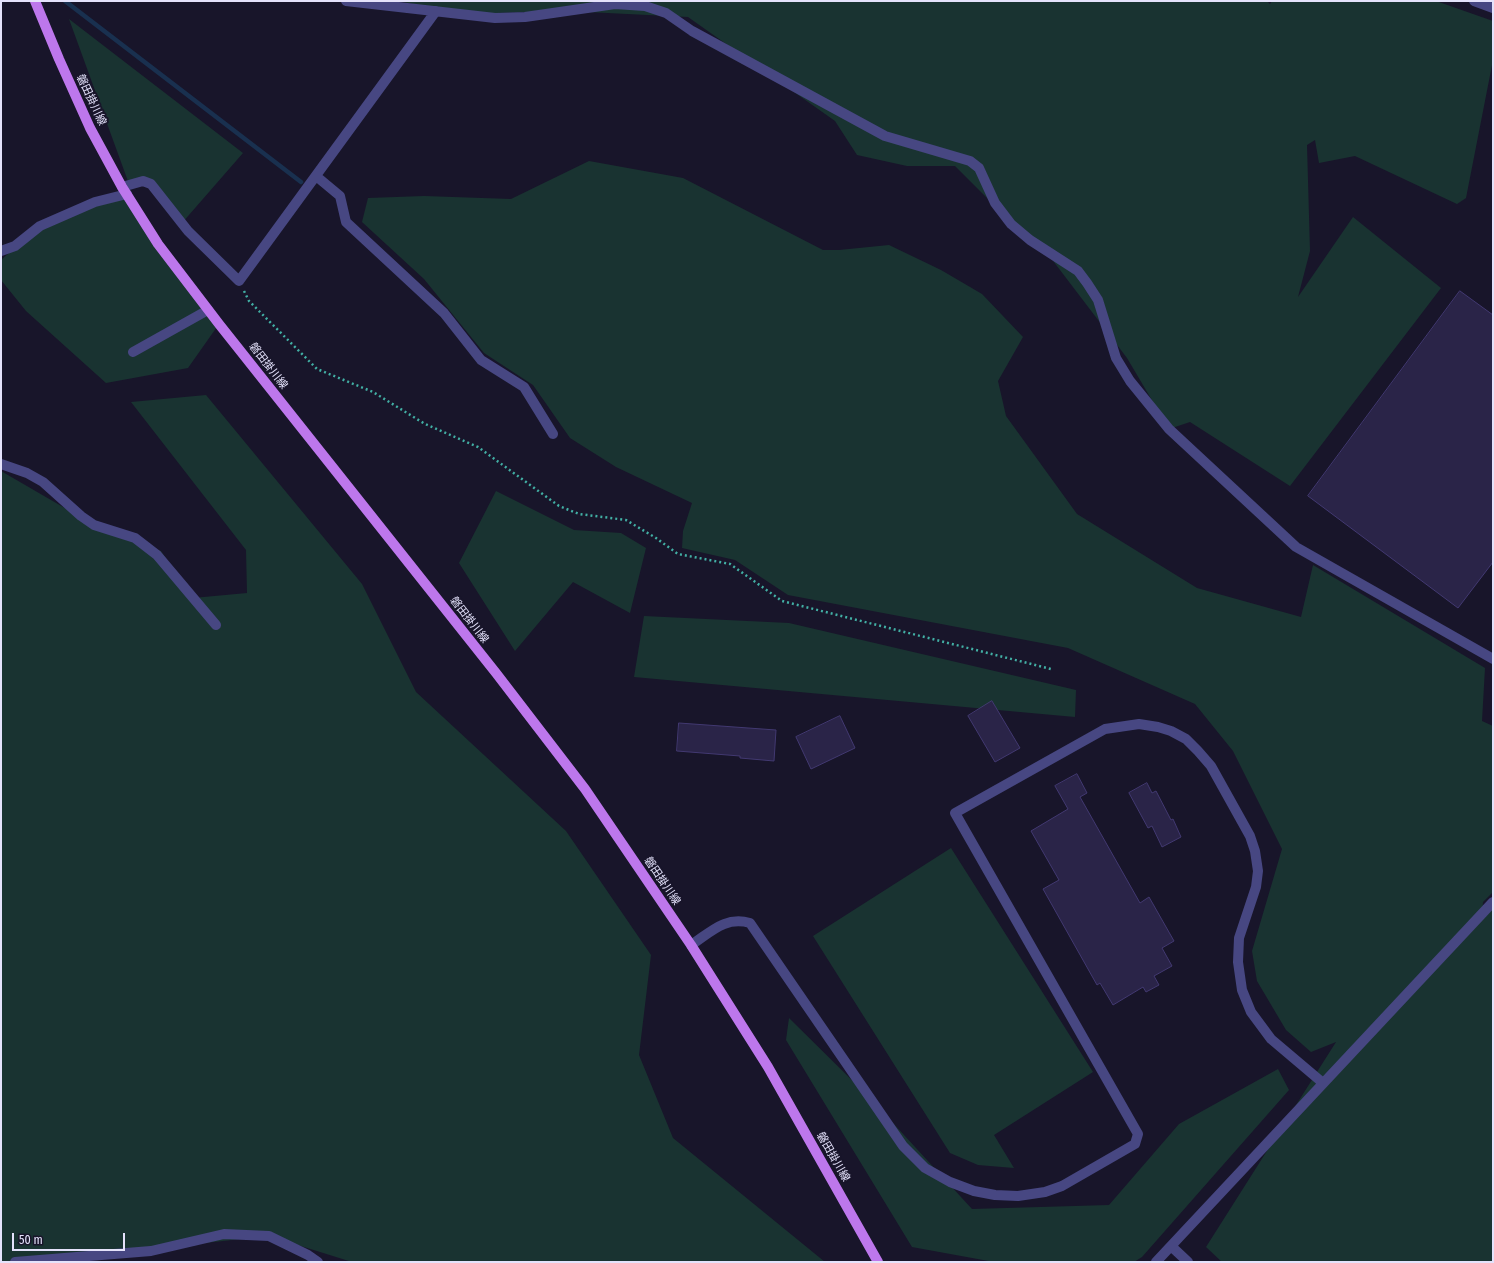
<!DOCTYPE html>
<meta charset="utf-8">
<style>
body{margin:0}
#map{position:relative;width:1494px;height:1263px;overflow:hidden;background:#18152a;font-family:"Fira Sans Condensed",sans-serif}
canvas{display:block}
.frame{position:absolute;inset:0;border:2px solid #e4e2fb;pointer-events:none}
.scale{position:absolute;left:12px;top:1233px;width:113px;height:18px;box-sizing:border-box;border:2px solid #e4e2fb;border-top:0;padding-left:5px;font-size:12px;line-height:14px;white-space:nowrap;color:#e4e2fb;-webkit-text-stroke:3px #18152a;paint-order:stroke}
</style>
<div id="map">
<canvas width="1494" height="1263"></canvas>
<div class="frame"></div>
<div class="scale">50 m</div>
</div>
<script>
const ctx = document.querySelector('canvas').getContext('2d');
ctx.lineJoin = 'round';
function paint(path, color) {
  ctx.fillStyle = color;
  ctx.fill(path, 'evenodd');
}
function trace(path, color, width, dash) {
  ctx.strokeStyle = color;
  ctx.lineWidth = width;
  ctx.lineCap = dash ? 'butt' : 'round';
  ctx.setLineDash(dash || []);
  ctx.stroke(path);
}
function write(font, color, halo, rows, align = 'center') {
  ctx.font = font + ' "Fira Sans Condensed","Noto Sans JP",sans-serif';
  ctx.lineWidth = 4;
  ctx.setLineDash([]);
  ctx.textBaseline = 'middle';
  ctx.strokeStyle = halo;
  ctx.fillStyle = color;
  for (const [text, x, y, turn = 0] of rows) {
    ctx.save();
    ctx.translate(x, y);
    ctx.rotate((+turn || 0) * Math.PI / 180);
    ctx.textAlign = isNaN(turn) ? turn : align;
    if (halo) ctx.strokeText(text, 0, 0);
    ctx.fillText(text, 0, 0);
    ctx.restore();
  }
}
const green = new Path2D(`
 M 399,1 L 1267,1 L 1270,4 L 1272,1 L 1436,1 L 1493,21 L 1493,60 L 1466,198 L 1457,204 L 1355,156 L 1319,163 L 1315,140 L 1307,145 L 1310,251 L 1298,297 L 1353,217 L 1441,288 L 1290,486 L 1190,422 L 1169,429 L 1127,358 L 1044,249 L 1022,233 L 955,166 L 907,166 L 857,155 L 835,121 L 688,17 L 567,11 L 460,14 Z
 M 69,19 L 243,153 L 182,223 L 151,184 L 129,184 Z
 M 589,161 L 683,178 L 823,250 L 839,250 L 889,245 L 941,270 L 982,294 L 1023,337 L 998,381 L 1006,416 L 1077,514 L 1197,588 L 1301,617 L 1313,565 L 1485,668 L 1482,721 L 1493,726 L 1493,892 L 1483,902 L 1482,916 L 1493,908 L 1493,1262 L 1222,1262 L 1206,1247 L 1336,1042 L 1311,1052 L 1286,1030 L 1257,981 L 1252,951 L 1282,849 L 1233,751 L 1195,704 L 1068,648 L 788,595 L 735,560 L 682,548 L 683,531 L 692,503 L 616,467 L 570,438 L 533,385 L 484,353 L 424,279 L 362,222 L 368,198 L 424,196 L 511,199 Z
 M 127,194 L 219,324 L 188,368 L 106,383 L 26,311 L 1,280 L 1,260 L 40,226 Z
 M 206,395 L 362,584 L 416,692 L 566,831 L 651,955 L 639,1055 L 673,1138 L 825,1262 L 352,1262 L 269,1236 L 67,1258 L 1,1262 L 1,471 L 94,525 L 161,551 L 193,598 L 247,593 L 246,550 L 131,402 Z
 M 496,491 L 574,530 L 621,533 L 646,548 L 630,613 L 573,582 L 515,651 L 459,563 Z
 M 644,616 L 789,623 L 1076,690 L 1075,717 L 634,677 Z
 M 951,848 L 1093,1072 L 994,1135 L 1014,1168 L 978,1165 L 950,1153 L 813,936 Z
 M 789,1018 L 870,1098 L 972,1209 L 1109,1205 L 1179,1124 L 1278,1069 L 1289,1090 L 1142,1257 L 1134,1262 L 994,1262 L 912,1247 L 786,1040 Z`);
const stream = new Path2D(`
 M 65,1 L 301,182`);
const building = new Path2D(`
 M 1460,291 L 1493,315 L 1493,562 L 1458,608 L 1308,496 Z
 M 992,701 L 1020,748 L 995,762 L 968,716 Z
 M 840,716 L 855,748 L 811,769 L 796,737 Z
 M 679,723 L 776,730 L 774,761 L 740,758 L 740,756 L 677,751 Z
 M 1077,774 L 1087,793 L 1080,797 L 1140,903 L 1149,897 L 1174,941 L 1162,948 L 1172,966 L 1154,976 L 1159,985 L 1146,992 L 1143,987 L 1113,1005 L 1100,983 L 1097,985 L 1043,889 L 1059,880 L 1031,831 L 1068,809 L 1055,786 Z
 M 1147,783 L 1152,793 L 1156,791 L 1171,820 L 1173,819 L 1181,837 L 1162,847 L 1152,826 L 1148,828 L 1129,793 Z`);
const path = new Path2D(`
 M 244,291 L 249,301 L 317,369 L 373,392 L 425,424 L 478,447 L 559,506 L 579,514 L 626,520 L 656,538 L 678,554 L 730,564 L 782,601 L 1051,669`);
const minor = new Path2D(`
 M 346,1 L 495,18 L 525,17 L 615,4 L 645,6 L 666,13 L 692,31 L 885,136 L 970,161 L 979,168 L 995,203 L 1011,224 L 1030,240 L 1078,271 L 1087,283 L 1098,300 L 1116,358 L 1130,381 L 1169,429 L 1296,547 L 1493,659
 M 1474,1 L 1493,8
 M 316,176 L 340,196 L 346,222 L 444,313 L 481,360 L 524,387 L 553,434
 M 122,187 L 143,181 L 151,184 L 188,231 L 239,281 L 436,11
 M 1,251 L 15,246 L 40,226 L 95,202 L 127,194
 M 133,352 L 208,310
 M 1,464 L 27,473 L 43,482 L 81,516 L 94,525 L 135,538 L 157,555 L 216,625
 M 691,945 C 711,932 725,916 750,923 L 903,1146 L 925,1168 L 950,1182 L 974,1191 L 995,1195 L 1018,1196 L 1045,1192 L 1062,1186 L 1135,1144 L 1138,1134 L 955,813 L 1105,729 L 1139,724 L 1158,727 L 1171,731 L 1186,739 L 1198,751 L 1211,766 L 1250,836 L 1255,851 L 1258,871 L 1256,887 L 1239,938 L 1238,962 L 1242,990 L 1251,1012 L 1271,1039 L 1323,1083
 M 1171,1246 L 1188,1262
 M 15,1262 L 151,1251 L 224,1234 L 269,1236 L 308,1255 L 318,1262
 M 1156,1262 L 1493,902`);
const major = new Path2D(`
 M 35,1 L 59,59 L 90,128 L 122,187 L 158,244 L 219,324 L 496,673 L 585,789 L 691,945 L 768,1067 L 878,1262`);
const streetNames = [
 ["磐田掛川線",91,100,65],
 ["磐田掛川線",268,366,52],
 ["磐田掛川線",469,620,52],
 ["磐田掛川線",662,881,56],
 ["磐田掛川線",833,1157,60]
];
paint(green, '#193331');
trace(stream, '#19304f', 4.5);
paint(building, '#2a2448');
trace(building, '#423971', 1);
trace(path, '#42afa4', 2.5, [2, 3]);
trace(minor, '#474782', 10);
trace(major, '#bd77ec', 10);
write('11px', '#e4e2fb', '#18152a', streetNames);
</script>
